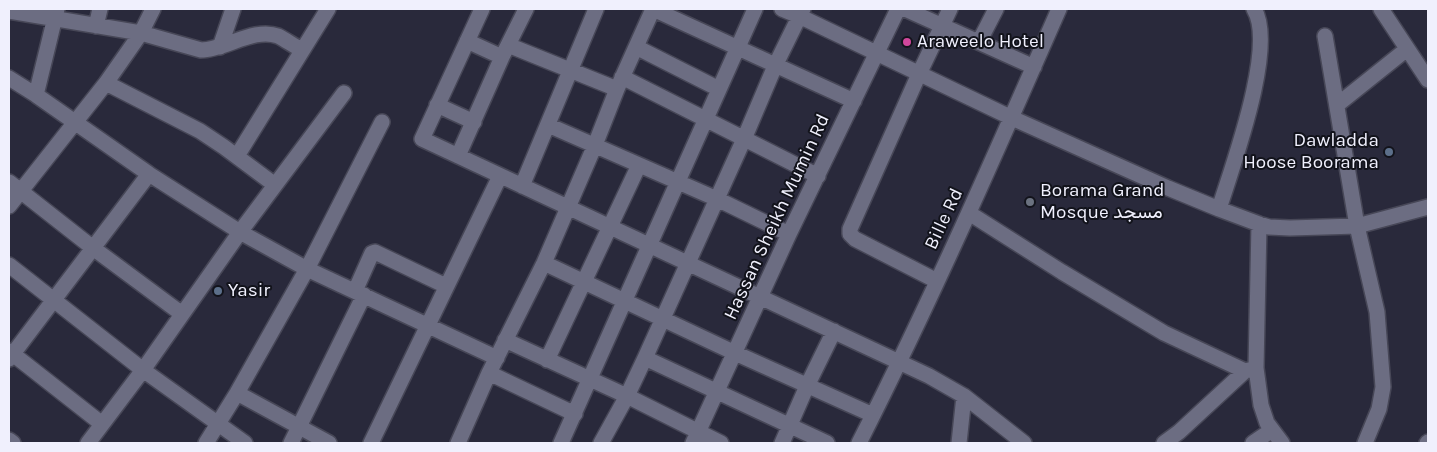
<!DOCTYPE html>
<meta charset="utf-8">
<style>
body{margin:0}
#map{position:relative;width:1437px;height:452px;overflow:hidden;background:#29293b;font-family:Karla,sans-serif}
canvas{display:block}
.frame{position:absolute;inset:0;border:10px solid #f0f0fd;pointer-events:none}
</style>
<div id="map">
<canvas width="1437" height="452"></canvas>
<div class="frame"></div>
</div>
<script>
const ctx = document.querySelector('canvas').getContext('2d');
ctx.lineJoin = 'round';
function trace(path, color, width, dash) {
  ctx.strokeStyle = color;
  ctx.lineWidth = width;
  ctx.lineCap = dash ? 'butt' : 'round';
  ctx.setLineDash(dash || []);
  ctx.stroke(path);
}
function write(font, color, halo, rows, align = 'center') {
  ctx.font = font + ' Karla,Vazirmatn,sans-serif';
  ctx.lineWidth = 4;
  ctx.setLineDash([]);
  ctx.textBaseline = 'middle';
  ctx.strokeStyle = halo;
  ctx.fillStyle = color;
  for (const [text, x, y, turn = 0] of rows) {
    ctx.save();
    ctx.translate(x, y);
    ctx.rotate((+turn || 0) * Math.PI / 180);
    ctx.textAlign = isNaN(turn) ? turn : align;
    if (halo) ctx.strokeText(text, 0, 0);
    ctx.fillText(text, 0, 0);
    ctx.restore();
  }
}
const minor = new Path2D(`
 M 482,9 L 422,139 L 929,376 L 964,396 L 1024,443
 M 653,9 L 854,101
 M 782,9 L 799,16 L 1012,118 L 1168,188 L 1219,209 L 1259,224 L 1269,227 L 1290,228 L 1357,226 L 1428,207
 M 905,9 L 1034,67
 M 1381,9 L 1428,80
 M 9,11 L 141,33 L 201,50 C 225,50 254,27 278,36 C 286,40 294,46 302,50
 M 96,26 L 100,9
 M 1325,36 L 1357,226 L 1377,312 L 1383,387 L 1379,409 L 1365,443
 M 467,41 L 502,57
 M 979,42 L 996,9
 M 508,45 L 617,89
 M 220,47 L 233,9
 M 636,47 L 719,89
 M 622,77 L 818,176
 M 9,78 L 36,95 L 149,174 L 240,232 L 307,269 L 497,358
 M 106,83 L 200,131 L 224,147 L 275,185
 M 36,95 L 57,9
 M 437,105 L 474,122
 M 1337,105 L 1407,49
 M 548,125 L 717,199 L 789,234
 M 237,156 L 328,9
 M 458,156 L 502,57 L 526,9
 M 9,182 L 93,248 L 182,314
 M 522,186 L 596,9
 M 9,206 L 106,83 L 141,33 L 153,9
 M 1219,209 C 1232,167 1277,46 1254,9
 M 969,213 L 1062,272 L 1164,333 L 1245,371
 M 1259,224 L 1256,368 L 1261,405 L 1267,423 L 1282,443
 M 544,263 L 735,353 L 873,415
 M 9,265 L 143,370 L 245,443
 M 937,281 L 855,239 L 850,234 L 850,229 L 919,74 L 950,9
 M 355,291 L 372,253 L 375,252 L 446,286
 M 505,340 L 627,396 L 721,443
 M 9,351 L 102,424
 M 645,358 L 827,443
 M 9,359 L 149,174
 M 547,360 L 639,165
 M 489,373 L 575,414
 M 237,393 L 329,443
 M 9,440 L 13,443
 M 88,443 L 143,370 L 240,232 L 344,93
 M 206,443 L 237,393 L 307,269 L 382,122
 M 291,443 L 364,295
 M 371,443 L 500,176
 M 458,443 L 489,373 L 544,263 L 595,145 L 617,89 L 653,9
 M 561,443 L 755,9
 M 601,443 L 627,396 L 645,358 L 744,139 L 775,66 L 803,9
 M 693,443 L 789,234 L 898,9
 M 782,443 L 807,386 L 834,331
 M 859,443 C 931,301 995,155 1059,9
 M 959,443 L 964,396
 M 1164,443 L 1179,432 L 1245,371 L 1253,369
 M 1253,443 L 1272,430
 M 1427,443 L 1428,442`);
const markers = [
 [907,42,5,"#d1479c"],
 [1389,152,5,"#5c6f8a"],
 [1030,202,5,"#6b7280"],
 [218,291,5,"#5c6f8a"]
];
const poiNames = [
 ["Araweelo Hotel",917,42],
 ["Dawladda",1379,141,"right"],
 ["Hoose Boorama",1379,163,"right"],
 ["Borama Grand",1040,191],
 ["Mosque مسجد",1040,213],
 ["Yasir",228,291]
];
const streetNames = [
 ["Hassan Sheikh Mumin Rd",777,217,-65],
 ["Bille Rd",944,219,-65]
];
trace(minor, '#474757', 18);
trace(minor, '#6c6d82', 15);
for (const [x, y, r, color] of markers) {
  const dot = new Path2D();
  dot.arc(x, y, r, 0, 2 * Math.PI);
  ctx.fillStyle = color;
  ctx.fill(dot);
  trace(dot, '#12131b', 2);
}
write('19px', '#f0f0fd', '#12131b', poiNames, 'left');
write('19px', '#f0f0fd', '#12131b', streetNames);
</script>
